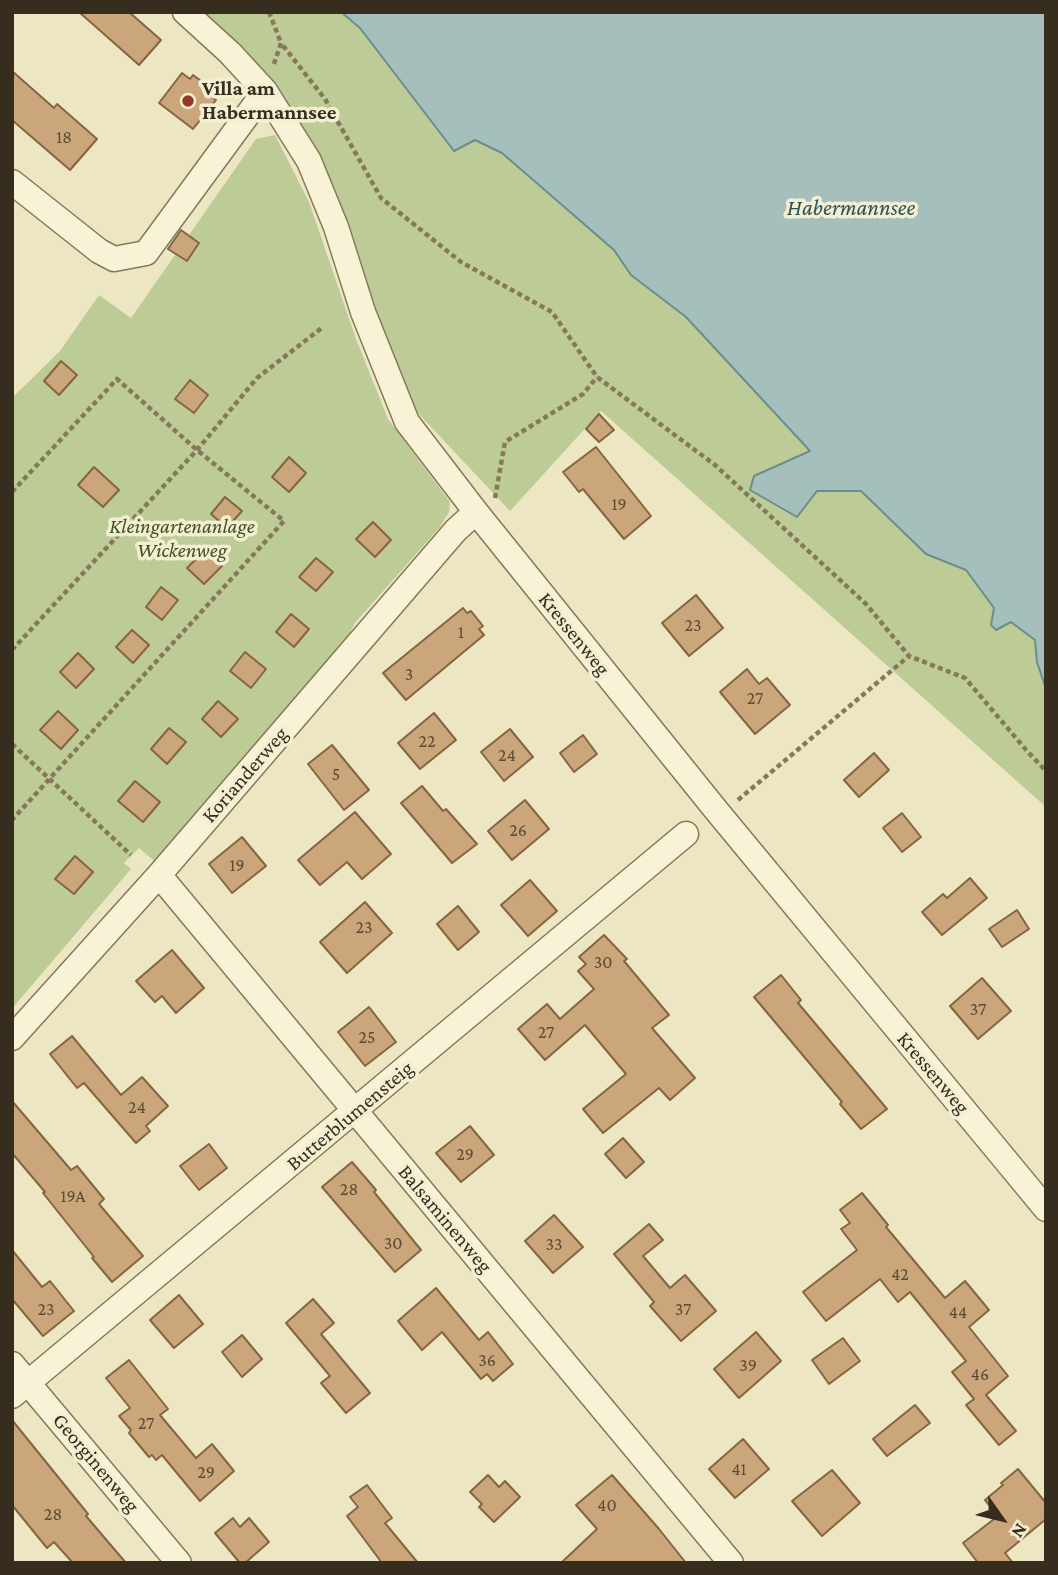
<!DOCTYPE html>
<style>
body{margin:0}
#map{position:relative;width:1058px;height:1575px;overflow:hidden;background:#ede6c3;font-family:"Crimson Pro",serif}
canvas{display:block}
.frame{position:absolute;inset:0;border:14px solid #372d1e;pointer-events:none}
.north{position:absolute;left:967px;top:1484px;width:70px;height:70px;-webkit-text-stroke:5px #f4efd2;paint-order:stroke;rotate:124deg;font-size:19px;font-weight:700;line-height:28px;text-align:center;color:#372d1e}
.north::after{content:'';display:block;margin:auto;width:24px;height:32px;background:#372d1e;clip-path:polygon(50% 0,100% 100%,50% 72%,0 100%)}
</style>
<div id="map">
<canvas width="1058" height="1575"></canvas>
<div class="frame"></div>
<div class="north">N</div>
</div>
<script>
const ctx = document.querySelector('canvas').getContext('2d');
ctx.lineJoin = 'round';
function paint(path, color) {
  ctx.fillStyle = color;
  ctx.fill(path, 'evenodd');
}
function trace(path, color, width, dash) {
  ctx.strokeStyle = color;
  ctx.lineWidth = width;
  ctx.lineCap = dash ? 'butt' : 'round';
  ctx.setLineDash(dash || []);
  ctx.stroke(path);
}
function write(font, color, halo, rows, align = 'center') {
  ctx.font = font + ' "Crimson Pro",serif';
  ctx.lineWidth = 7;
  ctx.setLineDash([]);
  ctx.textBaseline = 'middle';
  ctx.strokeStyle = halo;
  ctx.fillStyle = color;
  for (const [text, x, y, turn = 0] of rows) {
    ctx.save();
    ctx.translate(x, y);
    ctx.rotate((+turn || 0) * Math.PI / 180);
    ctx.textAlign = isNaN(turn) ? turn : align;
    if (halo) ctx.strokeText(text, 0, 0);
    ctx.fillText(text, 0, 0);
    ctx.restore();
  }
}
const green = new Path2D(`
 M 201,12 L 341,12 L 360,28 L 475,140 L 502,153 L 614,250 L 631,275 L 686,317 L 810,452 L 770,468 L 817,491 L 861,491 L 926,554 L 966,570 L 994,608 L 996,630 L 1011,622 L 1035,640 L 1037,662 L 1046,689 L 1046,807 L 601,411 L 510,511 L 416,411 L 393,362 L 357,253 L 315,146 L 266,73 Z
 M 275,135 L 309,202 L 356,339 L 388,419 L 450,502 L 449,512 L 440,527 L 354,624 L 345,645 L 158,864 L 139,848 L 124,863 L 131,869 L 15,1005 L 12,1011 L 12,398 L 60,351 L 99,295 L 131,318 L 256,139 Z`);
const water = new Path2D(`
 M 341,12 L 1046,12 L 1046,689 L 1037,662 L 1035,640 L 1011,622 L 996,630 L 991,625 L 994,608 L 966,570 L 926,554 L 861,491 L 817,491 L 797,517 L 750,490 L 754,476 L 810,451 L 686,317 L 631,275 L 614,250 L 502,153 L 475,140 L 454,151 L 360,28 Z`);
const building = new Path2D(`
 M 79,12 L 129,12 L 161,40 L 139,65 Z
 M 12,71 L 54,108 L 57,104 L 97,139 L 70,170 L 12,120 Z
 M 182,73 L 190,79 L 193,75 L 212,89 L 208,94 L 216,100 L 193,129 L 159,103 Z
 M 181,230 L 199,243 L 187,261 L 168,249 Z
 M 61,361 L 77,375 L 59,395 L 44,381 Z
 M 190,380 L 208,395 L 194,413 L 175,399 Z
 M 599,414 L 614,430 L 599,442 L 586,429 Z
 M 596,447 L 651,516 L 624,539 L 583,489 L 579,492 L 563,472 Z
 M 289,457 L 306,473 L 289,492 L 272,477 Z
 M 94,467 L 119,490 L 103,507 L 78,485 Z
 M 225,497 L 242,511 L 227,528 L 211,514 Z
 M 373,522 L 391,540 L 375,557 L 356,539 Z
 M 206,549 L 222,566 L 204,584 L 187,568 Z
 M 316,558 L 333,572 L 316,591 L 299,577 Z
 M 161,587 L 178,600 L 162,620 L 146,607 Z
 M 696,595 L 723,628 L 689,656 L 662,623 Z
 M 463,608 L 467,613 L 471,611 L 483,626 L 479,629 L 484,635 L 406,700 L 383,673 Z
 M 291,614 L 309,629 L 294,647 L 276,632 Z
 M 132,630 L 149,645 L 133,663 L 116,647 Z
 M 245,652 L 266,669 L 251,688 L 230,671 Z
 M 78,653 L 94,669 L 76,688 L 60,672 Z
 M 747,669 L 759,684 L 767,678 L 790,705 L 755,734 L 720,692 Z
 M 218,701 L 238,719 L 221,737 L 202,719 Z
 M 58,711 L 78,730 L 61,749 L 40,730 Z
 M 434,713 L 456,740 L 420,769 L 398,743 Z
 M 169,728 L 186,742 L 167,764 L 151,749 Z
 M 510,729 L 533,757 L 504,781 L 481,752 Z
 M 583,735 L 597,754 L 574,772 L 560,753 Z
 M 332,745 L 369,790 L 344,810 L 308,764 Z
 M 874,753 L 889,770 L 859,797 L 844,780 Z
 M 135,781 L 160,802 L 143,822 L 118,801 Z
 M 422,786 L 443,811 L 446,809 L 477,844 L 452,863 L 401,803 Z
 M 525,800 L 549,829 L 512,860 L 488,831 Z
 M 355,812 L 391,854 L 362,879 L 347,862 L 320,885 L 298,860 Z
 M 902,813 L 921,837 L 902,852 L 883,828 Z
 M 242,837 L 266,866 L 232,893 L 209,864 Z
 M 75,856 L 93,872 L 74,894 L 55,879 Z
 M 970,878 L 987,898 L 942,935 L 922,912 L 943,894 L 947,898 Z
 M 530,880 L 557,911 L 528,936 L 501,905 Z
 M 365,902 L 392,933 L 347,973 L 320,942 Z
 M 458,906 L 479,932 L 458,950 L 437,924 Z
 M 1017,910 L 1029,929 L 1002,947 L 989,929 Z
 M 604,935 L 627,959 L 624,961 L 669,1015 L 652,1028 L 695,1078 L 670,1100 L 659,1088 L 603,1133 L 583,1109 L 626,1074 L 585,1025 L 545,1060 L 518,1029 L 547,1004 L 560,1019 L 594,989 L 578,971 L 586,964 L 579,957 Z
 M 172,950 L 204,988 L 176,1013 L 162,996 L 155,1002 L 136,981 Z
 M 781,975 L 801,1000 L 798,1003 L 887,1109 L 861,1129 L 840,1104 L 842,1102 L 754,997 Z
 M 982,978 L 1011,1011 L 978,1039 L 950,1006 Z
 M 369,1007 L 396,1042 L 365,1066 L 338,1032 Z
 M 72,1036 L 121,1095 L 142,1077 L 168,1106 L 146,1126 L 150,1131 L 136,1143 L 84,1083 L 77,1088 L 50,1054 Z
 M 12,1101 L 71,1170 L 77,1166 L 104,1199 L 99,1204 L 143,1256 L 112,1282 L 92,1258 L 94,1257 L 43,1193 L 45,1192 L 12,1153 Z
 M 470,1126 L 494,1155 L 461,1182 L 436,1153 Z
 M 623,1138 L 644,1162 L 626,1178 L 605,1154 Z
 M 209,1144 L 227,1168 L 199,1190 L 180,1166 Z
 M 352,1162 L 376,1190 L 374,1192 L 421,1250 L 395,1272 L 322,1187 Z
 M 862,1193 L 888,1225 L 886,1227 L 945,1298 L 965,1281 L 989,1310 L 969,1327 L 1008,1376 L 986,1395 L 1016,1431 L 999,1445 L 966,1405 L 974,1399 L 952,1372 L 966,1361 L 910,1292 L 898,1302 L 880,1279 L 826,1321 L 803,1292 L 857,1250 L 841,1229 L 850,1223 L 840,1210 Z
 M 554,1215 L 583,1247 L 553,1273 L 525,1241 Z
 M 649,1224 L 663,1240 L 643,1256 L 670,1288 L 685,1275 L 716,1311 L 681,1341 L 650,1306 L 654,1302 L 614,1254 Z
 M 12,1250 L 42,1287 L 50,1281 L 74,1311 L 43,1336 L 12,1299 Z
 M 436,1288 L 479,1340 L 488,1332 L 513,1364 L 493,1381 L 487,1374 L 481,1379 L 442,1332 L 422,1350 L 398,1321 Z
 M 179,1295 L 203,1324 L 174,1348 L 150,1320 Z
 M 313,1299 L 334,1323 L 321,1334 L 370,1393 L 346,1413 L 321,1383 L 330,1376 L 286,1323 Z
 M 756,1332 L 781,1361 L 739,1398 L 714,1369 Z
 M 242,1335 L 262,1359 L 242,1377 L 222,1352 Z
 M 843,1338 L 860,1361 L 829,1384 L 812,1360 Z
 M 129,1360 L 168,1409 L 160,1415 L 196,1458 L 212,1444 L 234,1471 L 200,1501 L 162,1455 L 156,1460 L 152,1455 L 149,1457 L 129,1433 L 131,1430 L 119,1416 L 130,1408 L 106,1378 Z
 M 915,1405 L 930,1423 L 887,1456 L 873,1439 Z
 M 12,1420 L 88,1514 L 86,1516 L 126,1563 L 73,1563 L 54,1542 L 47,1548 L 12,1505 Z
 M 743,1439 L 769,1469 L 735,1498 L 709,1469 Z
 M 1018,1469 L 1046,1503 L 1046,1519 L 1005,1553 L 1013,1563 L 978,1563 L 963,1543 L 998,1516 L 985,1500 L 1003,1485 L 1001,1483 Z
 M 832,1470 L 860,1503 L 822,1536 L 792,1501 Z
 M 488,1475 L 499,1487 L 505,1481 L 520,1497 L 494,1522 L 479,1507 L 482,1504 L 470,1492 Z
 M 612,1475 L 659,1529 L 686,1563 L 561,1563 L 597,1529 L 576,1505 Z
 M 367,1485 L 392,1518 L 385,1523 L 418,1563 L 382,1563 L 347,1516 L 358,1507 L 350,1497 Z
 M 233,1518 L 240,1527 L 249,1518 L 269,1542 L 245,1563 L 240,1563 L 215,1533 Z`);
const path = new Path2D(`
 M 269,12 L 281,43
 M 274,64 L 281,43 L 325,99 L 381,198 L 461,262 L 552,312 L 597,377 L 715,465 L 866,604 L 909,656 L 965,678 L 1027,751 L 1046,771
 M 12,492 L 117,379 L 197,450 L 284,521 L 12,820
 M 495,498 L 505,442 L 583,394 L 597,377
 M 12,650 L 197,450 L 257,378 L 323,327
 M 12,744 L 131,855
 M 738,800 L 909,656`);
const minor = new Path2D(`
 M 185,12 L 230,53 L 265,91 L 309,161 L 336,227 L 363,312 L 407,422 L 476,512 L 716,810 L 1046,1209
 M 12,182 L 99,251 L 114,259 L 146,253 L 265,91
 M 159,875 L 731,1563
 M 12,1038 L 159,875 L 456,530 L 476,512
 M 12,1364 L 179,1563
 M 12,1396 L 686,834`);
const markers = [
 [188,101,7,"#943a2c"]
];
const numberNames = [
 ["18",64,137],
 ["19",619,504],
 ["23",693,625],
 ["1",461,632],
 ["3",409,674],
 ["27",755,698],
 ["22",427,741],
 ["24",507,755],
 ["5",336,774],
 ["26",518,830],
 ["19",237,865],
 ["23",364,927],
 ["30",603,962],
 ["37",978,1009],
 ["27",546,1032],
 ["25",367,1037],
 ["24",137,1107],
 ["29",465,1154],
 ["28",349,1189],
 ["19A",73,1196],
 ["30",393,1243],
 ["33",554,1244],
 ["42",900,1274],
 ["23",46,1309],
 ["37",683,1309],
 ["44",958,1312],
 ["36",487,1360],
 ["39",748,1365],
 ["46",980,1374],
 ["27",146,1423],
 ["41",739,1469],
 ["29",206,1472],
 ["40",607,1505],
 ["28",53,1514]
];
const poiNames = [
 ["Villa am",202,89],
 ["Habermannsee",202,113]
];
const parkNames = [
 ["Kleingartenanlage",182,527],
 ["Wickenweg",182,551]
];
const streetNames = [
 ["Kressenweg",574,634,51],
 ["Korianderweg",245,775,-49],
 ["Kressenweg",933,1073,50],
 ["Butterblumensteig",350,1116,-40],
 ["Balsaminenweg",445,1219,50],
 ["Georginenweg",96,1463,50]
];
const waterNames = [
 ["Habermannsee",851,208]
];
paint(green, '#bdcb97');
paint(water, '#a5c0bc');
trace(water, '#6c8e8a', 2);
paint(building, '#caa67a');
trace(building, '#856541', 2);
trace(minor, '#86785a', 27);
trace(path, '#86785a', 4.5, [5, 3.5]);
trace(minor, '#f8f2d6', 24);
for (const [x, y, r, color] of markers) {
  const dot = new Path2D();
  dot.arc(x, y, r, 0, 2 * Math.PI);
  ctx.fillStyle = color;
  ctx.fill(dot);
  trace(dot, '#f4efd2', 2.5);
}
write('18px', '#5c4b35', null, numberNames);
write('bold 21px', '#372d1e', '#f4efd2', poiNames, 'left');
write('italic 21px', '#415325', '#f4efd2', parkNames);
write('21px', '#372d1e', '#f4efd2', streetNames);
write('italic 23px', '#2e5356', '#f4efd2', waterNames);
</script>
